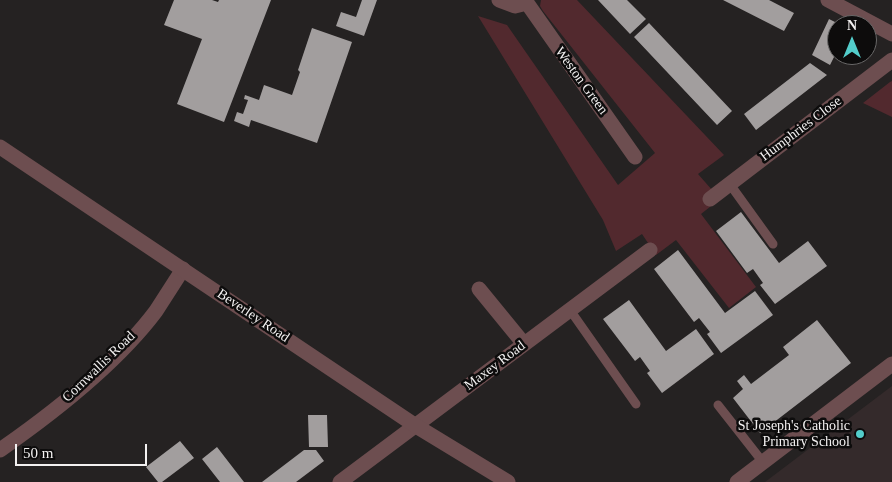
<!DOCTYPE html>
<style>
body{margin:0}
#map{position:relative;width:892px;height:482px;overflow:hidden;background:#252222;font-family:Georgia,serif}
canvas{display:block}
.north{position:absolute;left:827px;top:15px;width:50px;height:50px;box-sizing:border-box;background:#0d0c0c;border:1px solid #696868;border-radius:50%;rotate:0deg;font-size:14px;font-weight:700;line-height:20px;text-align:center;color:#f3f1f1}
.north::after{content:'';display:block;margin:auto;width:18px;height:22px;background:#53cdcb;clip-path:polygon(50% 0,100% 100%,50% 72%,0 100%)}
.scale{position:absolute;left:15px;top:444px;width:132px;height:22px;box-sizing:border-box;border:2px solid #f3f1f1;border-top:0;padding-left:6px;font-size:15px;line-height:18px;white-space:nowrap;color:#f3f1f1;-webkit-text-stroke:4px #0d0c0c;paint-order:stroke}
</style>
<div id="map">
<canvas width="892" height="482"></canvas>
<div class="north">N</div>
<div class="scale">50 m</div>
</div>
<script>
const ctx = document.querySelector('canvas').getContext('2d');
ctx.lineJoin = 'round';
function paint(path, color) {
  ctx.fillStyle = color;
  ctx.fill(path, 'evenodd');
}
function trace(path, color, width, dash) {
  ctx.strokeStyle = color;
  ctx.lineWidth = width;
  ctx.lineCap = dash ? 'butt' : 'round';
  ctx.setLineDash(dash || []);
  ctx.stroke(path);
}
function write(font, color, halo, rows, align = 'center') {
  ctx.font = font + ' Georgia,serif';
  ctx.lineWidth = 5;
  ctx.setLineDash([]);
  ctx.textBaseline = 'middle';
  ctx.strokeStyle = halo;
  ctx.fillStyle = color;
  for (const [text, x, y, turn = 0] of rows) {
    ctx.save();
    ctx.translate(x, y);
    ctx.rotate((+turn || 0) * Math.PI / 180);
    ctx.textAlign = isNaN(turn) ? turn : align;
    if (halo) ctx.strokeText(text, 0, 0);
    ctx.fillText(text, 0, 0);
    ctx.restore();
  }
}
const built = new Path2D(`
 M 892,386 L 892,482 L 765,482 Z`);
const green = new Path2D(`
 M 541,0 L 577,0 L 724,155 L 698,174 L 720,199 L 701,214 L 756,287 L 729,308 L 676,240 L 656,255 L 642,234 L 616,251 L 603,220 L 478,16 L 507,25 L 618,185 L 655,153 L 543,11 L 540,6 Z
 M 892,81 L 892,117 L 863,103 L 890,82 Z`);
const building = new Path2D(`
 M 174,0 L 212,0 L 218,2 L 219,0 L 271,0 L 224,122 L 177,104 L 202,39 L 164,25 Z
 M 362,0 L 377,0 L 364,36 L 336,26 L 341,12 L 356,17 Z
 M 598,0 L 627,0 L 646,19 L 630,34 Z
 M 723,0 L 769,0 L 794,13 L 784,31 Z
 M 829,19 L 841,25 L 837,25 L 837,51 L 830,65 L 812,55 Z
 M 649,23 L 732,111 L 717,125 L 634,37 Z
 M 312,28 L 352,42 L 317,143 L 251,120 L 249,127 L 234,121 L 237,112 L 243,114 L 248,100 L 244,99 L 245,95 L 259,100 L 264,85 L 292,95 L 300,72 L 298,70 Z
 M 810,63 L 827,75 L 756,130 L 744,114 Z
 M 741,212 L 779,263 L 808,241 L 827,266 L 775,304 L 760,285 L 763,283 L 753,269 L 747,273 L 716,231 Z
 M 678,250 L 725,313 L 755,291 L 773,315 L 721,353 L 707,334 L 710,332 L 699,318 L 694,322 L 654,269 Z
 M 629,300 L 666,351 L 696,329 L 714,354 L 662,393 L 647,373 L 650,371 L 640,357 L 635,361 L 603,319 Z
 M 817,320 L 851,363 L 760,433 L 733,398 L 743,389 L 737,381 L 744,375 L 751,384 L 789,355 L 783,347 Z
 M 308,415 L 327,415 L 328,447 L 309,447 Z
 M 180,441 L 194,458 L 162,482 L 158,482 L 146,467 Z
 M 217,447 L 244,482 L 220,482 L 202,459 Z
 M 304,450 L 316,450 L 324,461 L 296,482 L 262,482 Z`);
const service = new Path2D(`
 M 729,183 L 773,244
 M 570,310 L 636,404
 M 718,405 L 762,461`);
const minor = new Path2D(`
 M 499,0 L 515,6 L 527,3
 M 828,0 L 892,34
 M 527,3 L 635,157
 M 710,199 L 892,60
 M 479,289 L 524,344
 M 0,450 C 53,413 117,363 156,311 C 165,297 174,283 183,269
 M 340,482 L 650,250
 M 737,482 L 892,364`);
const tertiary = new Path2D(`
 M 0,147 L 416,426 L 508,482`);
const markers = [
 [860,434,5,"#53cdcb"]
];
const streetNames = [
 ["Weston Green",581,81,54],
 ["Humphries Close",801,129,-37],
 ["Beverley Road",253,316,34],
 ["Maxey Road",495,366,-37],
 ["Cornwallis Road",99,367,-44]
];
const poiNames = [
 ["St Joseph's Catholic",850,426],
 ["Primary School",850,442]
];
paint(built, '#342a2b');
paint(green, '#52292e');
paint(building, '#a29e9e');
trace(service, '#6d4e50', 9);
trace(minor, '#6d4e50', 15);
trace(tertiary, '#6d4e50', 15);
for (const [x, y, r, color] of markers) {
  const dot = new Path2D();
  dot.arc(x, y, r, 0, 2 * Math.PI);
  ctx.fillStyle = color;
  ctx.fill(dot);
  trace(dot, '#0d0c0c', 2);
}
write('14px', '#f3f1f1', '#0d0c0c', streetNames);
write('14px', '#f3f1f1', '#0d0c0c', poiNames, 'right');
</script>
